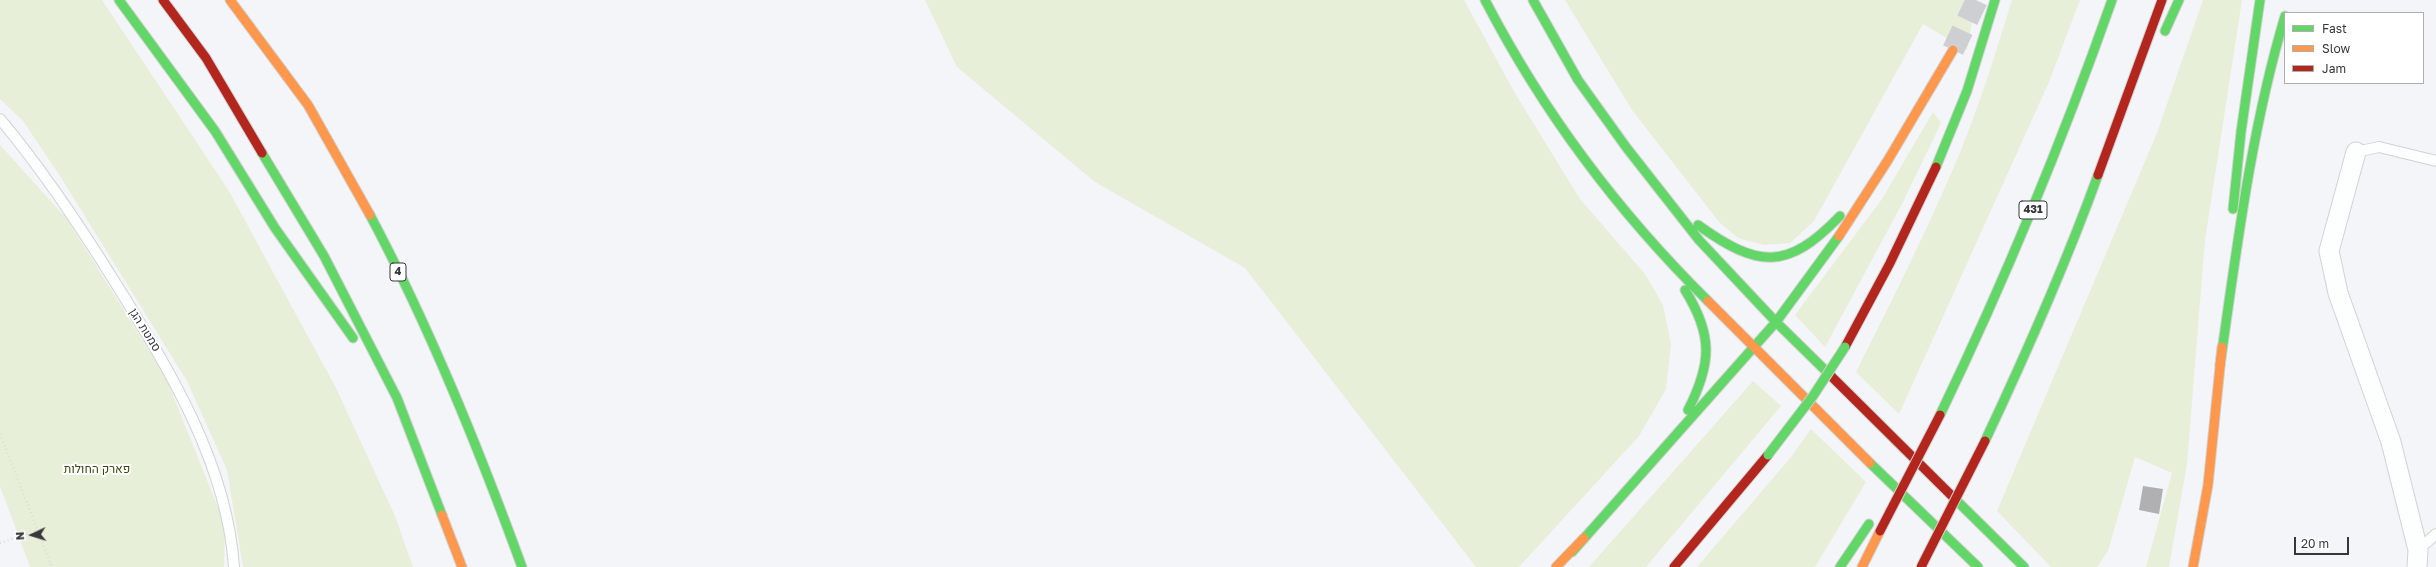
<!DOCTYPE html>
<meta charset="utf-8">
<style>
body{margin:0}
#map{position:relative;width:2436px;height:567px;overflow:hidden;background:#f4f5f8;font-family:"Golos Text",sans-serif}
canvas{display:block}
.legend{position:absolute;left:2284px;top:12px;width:140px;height:72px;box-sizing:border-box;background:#fff;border:1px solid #afafb0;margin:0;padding:5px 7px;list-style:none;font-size:12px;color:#36373a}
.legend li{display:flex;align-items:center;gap:8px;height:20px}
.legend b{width:20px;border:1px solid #afafb0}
.north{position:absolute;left:12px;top:515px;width:40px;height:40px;-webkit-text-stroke:3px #fff;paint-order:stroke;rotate:266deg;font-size:11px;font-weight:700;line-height:16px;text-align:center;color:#36373a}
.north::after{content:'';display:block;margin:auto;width:14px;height:18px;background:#36373a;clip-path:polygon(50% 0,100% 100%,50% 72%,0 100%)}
.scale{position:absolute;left:2294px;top:537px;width:55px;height:18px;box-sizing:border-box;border:2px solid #36373a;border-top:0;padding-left:5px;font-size:12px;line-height:14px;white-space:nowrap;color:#36373a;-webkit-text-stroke:3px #fff;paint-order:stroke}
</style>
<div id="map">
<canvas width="2436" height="567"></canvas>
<ul class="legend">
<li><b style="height:5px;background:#63d668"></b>Fast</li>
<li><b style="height:5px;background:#ff974d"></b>Slow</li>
<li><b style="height:5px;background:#b3261e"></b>Jam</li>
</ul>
<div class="north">N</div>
<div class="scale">20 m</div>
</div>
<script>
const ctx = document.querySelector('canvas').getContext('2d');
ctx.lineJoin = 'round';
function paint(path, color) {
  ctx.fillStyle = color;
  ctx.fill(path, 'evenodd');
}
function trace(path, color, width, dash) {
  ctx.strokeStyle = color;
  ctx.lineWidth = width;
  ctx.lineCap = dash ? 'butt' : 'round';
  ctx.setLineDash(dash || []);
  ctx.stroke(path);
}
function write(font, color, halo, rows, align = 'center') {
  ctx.font = font + ' "Golos Text",Heebo,sans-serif';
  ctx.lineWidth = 4;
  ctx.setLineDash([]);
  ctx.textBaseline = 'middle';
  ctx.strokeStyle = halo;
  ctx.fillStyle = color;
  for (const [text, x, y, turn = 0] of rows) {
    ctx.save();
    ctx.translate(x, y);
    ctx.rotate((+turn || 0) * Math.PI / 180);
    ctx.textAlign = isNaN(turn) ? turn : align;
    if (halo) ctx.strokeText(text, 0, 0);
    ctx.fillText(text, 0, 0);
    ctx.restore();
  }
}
const green = new Path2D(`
 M 0,0 L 102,0 L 229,191 L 336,388 L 395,516 L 413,567 L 243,567 L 227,470 L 187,381 L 60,176 L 23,121 L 0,99 Z
 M 925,0 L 1464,0 L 1516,95 L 1580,199 L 1645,274 L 1663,305 L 1671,344 L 1666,389 L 1639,436 L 1519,567 L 1476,567 L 1245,268 L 1095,182 L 957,67 Z
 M 1565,0 L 1976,0 L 1967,50 L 1923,24 L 1814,221 L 1790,243 L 1764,245 L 1738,238 L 1719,222 L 1632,110 Z
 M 2012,0 L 2080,0 L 2049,82 L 1899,414 L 1856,372 C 1892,300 1928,229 1959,155 C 1980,104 1996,52 2012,0 Z
 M 2203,0 L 2242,0 L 2205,240 L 2187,464 L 2169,567 L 2146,567 L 2172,473 L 2135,457 L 2108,551 L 2097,567 L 2051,567 L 1997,511 L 2157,133 Z
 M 1933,112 L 1941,123 L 1903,202 L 1825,347 L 1795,315 L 1882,199 Z
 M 0,145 L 67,219 L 166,378 L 225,525 L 224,567 L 30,567 L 0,486 Z
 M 1753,381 L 1781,406 L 1646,567 L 1589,567 Z
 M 1811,429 L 1866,482 L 1815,567 L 1697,567 L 1791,457 Z`);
const building = new Path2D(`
 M 2143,486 L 2163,489 L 2159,514 L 2139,510 Z`);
const secondaryTunnel = new Path2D(`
 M 1953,50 L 1977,0`);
const path = new Path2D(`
 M 0,434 L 52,567
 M 0,543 L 38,530`);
const lane = new Path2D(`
 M 0,119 C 44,171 82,229 118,287 C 171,373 227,464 234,567
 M 2356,152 L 2379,147 L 2436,161
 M 2418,550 L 2436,534`);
const street = new Path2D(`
 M 2356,152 L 2329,251 L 2338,293 L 2391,442 L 2418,550 L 2417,567`);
const fast = new Path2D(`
 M 119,0 L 215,131 L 275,228 L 353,338
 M 1485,0 C 1543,112 1618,212 1708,301
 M 1533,0 L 1578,80 L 1626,147 L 1699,240 L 1776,322 L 1831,376
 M 2165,31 L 2179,0
 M 262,153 L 324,256 L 397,398 L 442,515
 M 1936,167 L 1967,91 L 1995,0
 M 2233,209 L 2241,132 L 2260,0
 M 370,215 C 430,328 478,447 522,567
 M 1698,225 C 1758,268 1787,271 1840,216
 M 1685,290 C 1713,335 1712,363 1688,410
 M 2220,365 C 2237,247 2251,130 2285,16
 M 1940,415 C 2005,280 2062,142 2112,0
 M 1985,441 C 2026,354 2065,266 2098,175
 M 1870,463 L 1978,567
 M 1955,499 L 2024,567
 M 1572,552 L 1776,322 L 1839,236
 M 1840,567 L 1869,524`);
const slow = new Path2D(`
 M 230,0 L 308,105 L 370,215
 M 1839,236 L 1888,160 L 1953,50
 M 1708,301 L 1870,463
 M 442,515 L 462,567
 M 1556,567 L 1584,538
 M 1862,567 L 1880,531
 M 2193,567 L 2208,485 L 2222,347`);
const jam = new Path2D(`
 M 163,0 L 206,58 L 262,153
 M 2098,175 L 2162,0
 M 1845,347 L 1890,263 L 1936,167
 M 1831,376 L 1955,499
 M 1674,567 L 1768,455`);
const fastBridge = new Path2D(`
 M 1768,455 L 1813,396 L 1845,347`);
const jamBridge = new Path2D(`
 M 1880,531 L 1940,415
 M 1921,567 L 1985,441`);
const shields = [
 [2033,210,28],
 [398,272,16]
];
const shieldNames = [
 ["431",2033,210],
 ["4",398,272]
];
const streetNames = [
 ["סמטת הגן",145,330,58]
];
const parkNames = [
 ["פארק החולות",97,469]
];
paint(green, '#e7efd8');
paint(building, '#b0b0b2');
trace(secondaryTunnel, '#cecfd2', 22, [22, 11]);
trace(lane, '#d1d2d4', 12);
trace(street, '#d1d2d4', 21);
trace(fast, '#d1d2d4', 11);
trace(slow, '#d1d2d4', 11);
trace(jam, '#d1d2d4', 11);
trace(path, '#ddddde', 2.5, [1, 3]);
trace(lane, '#fdfefe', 10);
trace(street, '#fdfefe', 19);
trace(fast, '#63d668', 9);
trace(slow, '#ff974d', 9);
trace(jam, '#b3261e', 9);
trace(fastBridge, '#d1d2d4', 11, []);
trace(jamBridge, '#d1d2d4', 11, []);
trace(fastBridge, '#63d668', 9);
trace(jamBridge, '#b3261e', 9);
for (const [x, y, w] of shields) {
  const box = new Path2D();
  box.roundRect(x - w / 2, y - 9, w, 18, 3);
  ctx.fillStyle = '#fff';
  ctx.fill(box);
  trace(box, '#36373a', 1);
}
write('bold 11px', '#36373a', null, shieldNames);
write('12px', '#36373a', '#fff', streetNames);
write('12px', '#3a4612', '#fff', parkNames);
</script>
